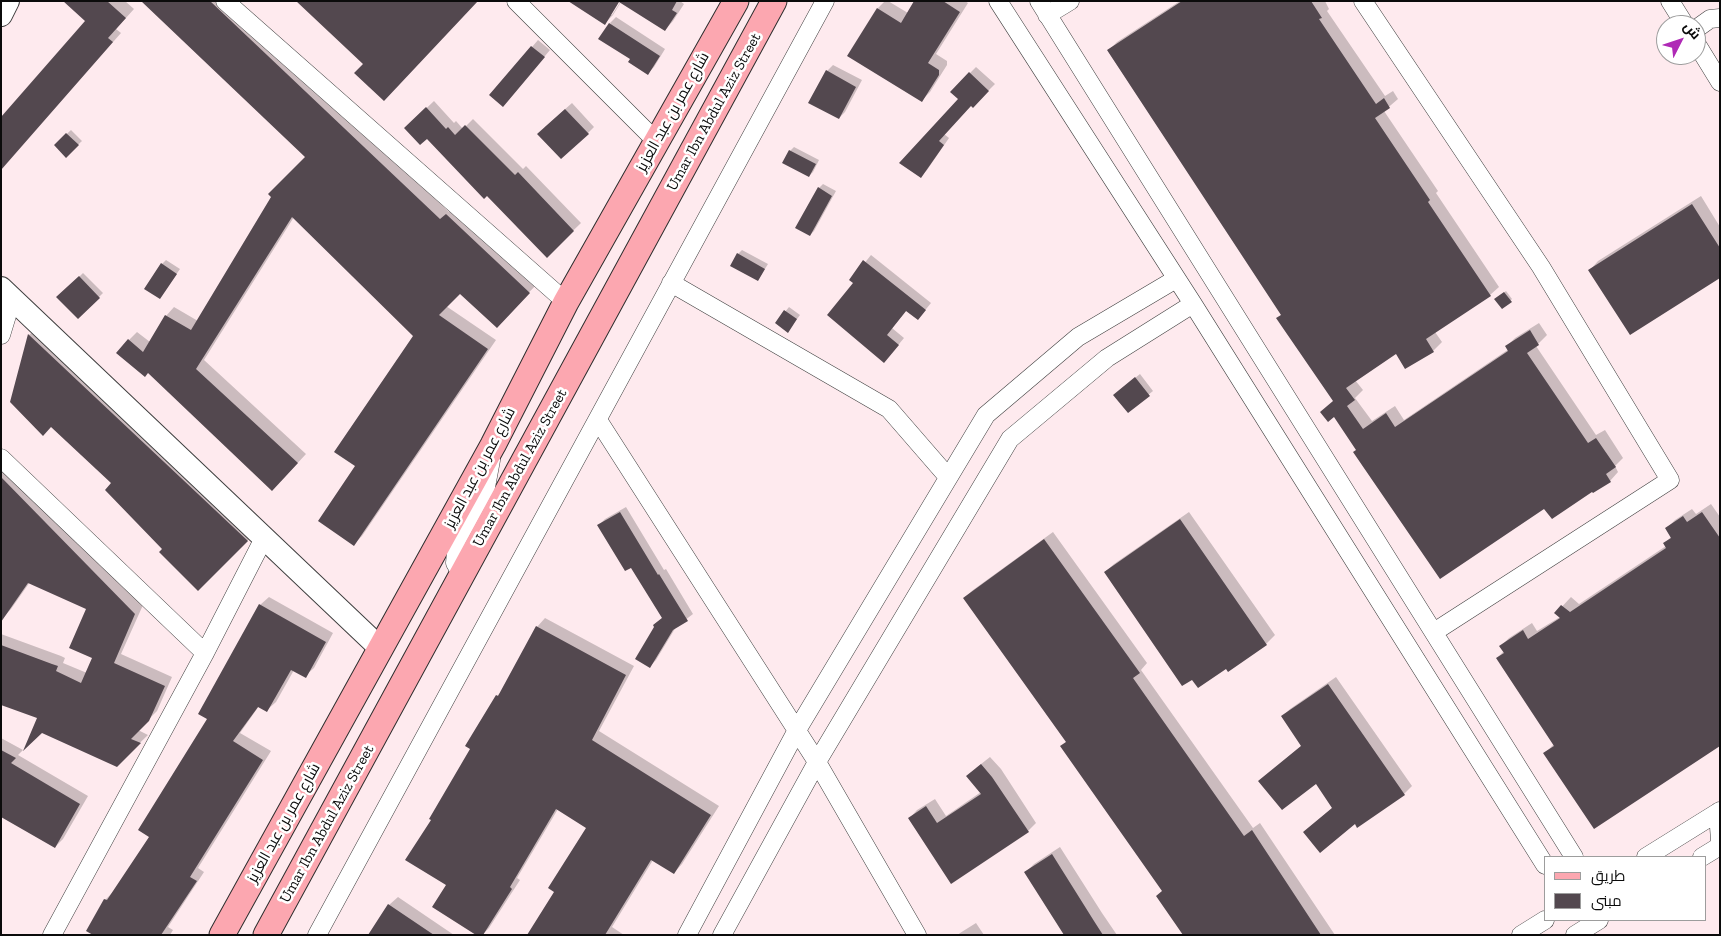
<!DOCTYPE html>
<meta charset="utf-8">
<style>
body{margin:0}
#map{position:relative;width:1721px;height:936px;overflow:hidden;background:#feeaee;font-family:"Zilla Slab",Cairo,serif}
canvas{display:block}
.frame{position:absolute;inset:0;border:2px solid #0b0b0b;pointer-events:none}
.legend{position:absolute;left:1544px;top:856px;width:162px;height:65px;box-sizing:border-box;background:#fff;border:1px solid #9d9d9d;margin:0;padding:6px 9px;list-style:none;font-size:15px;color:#0b0b0b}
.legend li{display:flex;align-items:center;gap:10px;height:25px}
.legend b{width:25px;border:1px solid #9d9d9d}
.north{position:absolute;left:1656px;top:15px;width:50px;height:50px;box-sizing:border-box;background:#fff;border:1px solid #9d9d9d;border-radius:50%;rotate:49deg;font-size:14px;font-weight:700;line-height:20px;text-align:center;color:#0b0b0b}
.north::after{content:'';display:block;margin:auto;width:18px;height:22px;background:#af29b6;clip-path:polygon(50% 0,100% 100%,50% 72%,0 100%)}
</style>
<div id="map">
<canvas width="1721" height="936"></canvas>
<div class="frame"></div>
<ul class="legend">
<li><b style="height:6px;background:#fca7b0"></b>طريق</li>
<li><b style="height:14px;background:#53484f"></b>مبنى</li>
</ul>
<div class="north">ش</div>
</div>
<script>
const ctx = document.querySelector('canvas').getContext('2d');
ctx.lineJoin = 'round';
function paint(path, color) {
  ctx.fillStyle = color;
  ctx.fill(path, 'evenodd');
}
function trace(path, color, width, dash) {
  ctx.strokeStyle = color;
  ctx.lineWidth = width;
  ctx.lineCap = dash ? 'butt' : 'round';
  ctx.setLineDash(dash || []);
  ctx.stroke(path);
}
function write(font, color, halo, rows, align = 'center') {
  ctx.font = font + ' "Zilla Slab",Cairo,serif';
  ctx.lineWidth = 5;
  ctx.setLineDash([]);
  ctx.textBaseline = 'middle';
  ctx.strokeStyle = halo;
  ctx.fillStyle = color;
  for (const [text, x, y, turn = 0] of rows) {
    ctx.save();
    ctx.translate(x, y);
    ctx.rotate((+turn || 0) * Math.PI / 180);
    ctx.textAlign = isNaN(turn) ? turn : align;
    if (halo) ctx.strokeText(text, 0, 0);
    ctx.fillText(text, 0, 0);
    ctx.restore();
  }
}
const shadow = new Path2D(`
 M 70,1 L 125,1 L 134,9 L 116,29 L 121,33 L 1,169 L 87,21 Z
 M 143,1 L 228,1 L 449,212 L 455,206 L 537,284 L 497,326 L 460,292 L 446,306 L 496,340 L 362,536 L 354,544 L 357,466 L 414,336 L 294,217 L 204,360 L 306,454 L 281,481 L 148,372 L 129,340 L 137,332 L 150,342 L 166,316 L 174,307 L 198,321 L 307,157 Z
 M 621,1 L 680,1 L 684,4 L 673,21 L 665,30 L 621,2 L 613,15 L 605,23 L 609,15 L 612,15 Z
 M 885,1 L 888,1 L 908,13 L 915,1 L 965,1 L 968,3 L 936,54 L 947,61 L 947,65 L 930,92 L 922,100 L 878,8 Z
 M 1180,1 L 1325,1 L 1329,9 L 1327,11 L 1385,96 L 1393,91 L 1398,99 L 1384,111 L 1438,191 L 1436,193 L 1499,287 L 1490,295 L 1435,332 L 1442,342 L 1433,351 L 1406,367 L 1396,352 L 1355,380 L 1363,390 L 1355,398 L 1372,421 L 1395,406 L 1404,420 L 1509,349 L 1507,346 L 1515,338 L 1539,323 L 1547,335 L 1536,346 L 1596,435 L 1605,430 L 1623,458 L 1615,466 L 1618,472 L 1610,481 L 1593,490 L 1358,449 L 1334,400 L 1278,318 L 1282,314 L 1108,51 L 1117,42 Z
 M 616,17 L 665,49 L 654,67 L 648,73 L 632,59 L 610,23 Z
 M 538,40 L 550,50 L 509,99 L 491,95 Z
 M 833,65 L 862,80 L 845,112 L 839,118 L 827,71 Z
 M 976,67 L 995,84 L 979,100 L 971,105 L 944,134 L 949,138 L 927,170 L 921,176 L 959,99 L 970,73 Z
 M 434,101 L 454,123 L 456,121 L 463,129 L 473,119 L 523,169 L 526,166 L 581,223 L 547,256 L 413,121 Z
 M 572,103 L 594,127 L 588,133 L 545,127 Z
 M 71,130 L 82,141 L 66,156 L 55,145 Z
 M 794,147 L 819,160 L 813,172 L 809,176 L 790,151 Z
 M 823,184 L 836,191 L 814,231 L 810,235 L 819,188 Z
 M 1701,196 L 1720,227 L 1720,277 L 1590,270 L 1598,261 Z
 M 742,250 L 768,264 L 758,280 L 738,254 Z
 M 871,255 L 931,303 L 918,319 L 907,310 L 892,328 L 904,338 L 890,355 L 855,283 L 851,280 Z
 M 166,260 L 180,269 L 160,298 L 162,264 Z
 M 83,273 L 103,293 L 78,318 L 58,298 Z
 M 1506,291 L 1512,299 L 1502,308 L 1496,299 Z
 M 789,307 L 800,315 L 788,331 L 776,323 Z
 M 38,327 L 256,532 L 198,590 L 113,483 L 51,426 L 11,402 L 29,335 Z
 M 1140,374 L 1153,391 L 1128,411 L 1119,391 Z
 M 1,461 L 143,605 L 121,654 L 172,677 L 157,711 L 138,730 L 148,735 L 117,765 L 39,717 L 1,704 L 1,634 L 61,656 L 65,658 L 63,663 L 87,673 L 94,658 L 88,608 L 30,582 L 11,609 L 3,618 Z
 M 1711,504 L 1720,517 L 1720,744 L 1545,753 L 1554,744 L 1497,658 L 1504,651 L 1501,646 L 1509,638 L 1532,623 L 1537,631 L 1560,617 L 1556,613 L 1571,597 L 1579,604 L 1666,546 L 1665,543 L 1671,537 L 1666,529 L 1675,520 L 1692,509 L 1696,514 Z
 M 626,507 L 664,570 L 666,569 L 693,614 L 676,627 L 656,660 L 650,666 L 656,627 L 654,625 L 663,617 L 631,566 L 599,525 L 605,519 Z
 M 1189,512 L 1275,635 L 1266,644 L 1228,670 L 1105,572 L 1114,564 Z
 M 1053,532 L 1147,663 L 1141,670 L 1253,828 L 1260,823 L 1335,935 L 1184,935 L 1163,890 L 1062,746 L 1067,741 L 964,598 L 973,590 Z
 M 269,597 L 333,633 L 314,668 L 305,676 L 294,670 L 276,702 L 267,710 L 259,706 L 240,733 L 271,751 L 198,868 L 204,872 L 168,927 L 173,930 L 170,935 L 92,935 L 105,900 L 115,890 L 150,836 L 209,719 L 260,605 Z
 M 545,618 L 634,666 L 599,731 L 719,806 L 682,864 L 674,873 L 653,860 L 612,927 L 624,935 L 529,935 L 556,892 L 588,827 L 558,809 L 517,878 L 520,880 L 489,928 L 482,935 L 448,885 L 432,819 L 472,748 L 497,696 L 502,691 L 537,627 Z
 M 1336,677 L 1412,786 L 1404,794 L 1355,823 L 1305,832 L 1333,807 L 1316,782 L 1260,781 L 1302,745 L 1282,717 L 1290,709 Z
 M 1,738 L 23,750 L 18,755 L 88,796 L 63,839 L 55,847 L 1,815 Z
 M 990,757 L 1001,769 L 1036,823 L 1028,831 L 951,882 L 909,819 L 917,810 L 935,799 L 946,816 L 981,792 L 976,768 Z
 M 1060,847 L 1102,913 L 1117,935 L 1066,935 L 1026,872 L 1034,864 Z
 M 398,897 L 454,935 L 370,935 L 389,905 Z
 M 976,923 L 984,935 L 958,935 L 960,933 Z`);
const building = new Path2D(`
 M 63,1 L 107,1 L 126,18 L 108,38 L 113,42 L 1,170 L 1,117 L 85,21 Z
 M 141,1 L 210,1 L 440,219 L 446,214 L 530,293 L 497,328 L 460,294 L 439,315 L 488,349 L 354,546 L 318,521 L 355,466 L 334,452 L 413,336 L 292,217 L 196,369 L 298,463 L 272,491 L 148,373 L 145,377 L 116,353 L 128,339 L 143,352 L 165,315 L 191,330 L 271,197 L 268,194 L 305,157 Z
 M 296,1 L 478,1 L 384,101 L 354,73 L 363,64 Z
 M 568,1 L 677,1 L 672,10 L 677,13 L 665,31 L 619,2 L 605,25 Z
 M 914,1 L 943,1 L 960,12 L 928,63 L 939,70 L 939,75 L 922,102 L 847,56 L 877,8 L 901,23 Z
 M 1182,1 L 1311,1 L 1322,18 L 1319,19 L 1376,104 L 1384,98 L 1390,108 L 1375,118 L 1430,200 L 1428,202 L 1491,296 L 1426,339 L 1434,352 L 1405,369 L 1396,354 L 1346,388 L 1355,400 L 1347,406 L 1363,429 L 1386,413 L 1395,427 L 1508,351 L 1505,346 L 1530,330 L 1539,345 L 1527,353 L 1588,443 L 1596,438 L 1616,467 L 1606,474 L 1611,482 L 1593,493 L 1592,492 L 1552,519 L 1544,509 L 1440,579 L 1353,452 L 1356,450 L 1334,417 L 1328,422 L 1320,412 L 1333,401 L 1276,318 L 1281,315 L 1107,50 Z
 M 609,23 L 660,56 L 648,75 L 628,62 L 630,59 L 598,39 Z
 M 531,46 L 545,57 L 503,107 L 489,95 Z
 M 826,70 L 856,87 L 839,119 L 808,103 Z
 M 969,72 L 989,91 L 973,108 L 971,106 L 939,141 L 944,145 L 921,178 L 899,163 L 958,99 L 950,92 Z
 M 426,107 L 446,129 L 448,127 L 455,135 L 465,125 L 515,175 L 518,172 L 574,231 L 547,258 L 487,196 L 484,199 L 427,139 L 420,145 L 404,128 Z
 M 565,109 L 589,134 L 561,159 L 537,134 Z
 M 66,133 L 79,145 L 66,158 L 54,145 Z
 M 789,150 L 816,164 L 809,177 L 782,163 Z
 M 818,187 L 832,196 L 810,236 L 795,228 Z
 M 1692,204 L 1720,248 L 1720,278 L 1630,335 L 1588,270 Z
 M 737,253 L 765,269 L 758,281 L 730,266 Z
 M 863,260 L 926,310 L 918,320 L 906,311 L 887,335 L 899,345 L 884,363 L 827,315 L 853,283 L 849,280 Z
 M 161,263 L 177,274 L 160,299 L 144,289 Z
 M 79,276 L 100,298 L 78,319 L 56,297 Z
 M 1504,292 L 1512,302 L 1502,309 L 1494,299 Z
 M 784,310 L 797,319 L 788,333 L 775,323 Z
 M 28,334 L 248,541 L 198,591 L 159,552 L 162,549 L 105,490 L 111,483 L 51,427 L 43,436 L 10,402 Z
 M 1135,377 L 1150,396 L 1128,413 L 1113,395 Z
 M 1,477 L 135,614 L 114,663 L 165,686 L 149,721 L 131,739 L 141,743 L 117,767 L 42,733 L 23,751 L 37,718 L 1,705 L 1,645 L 52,664 L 58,666 L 56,671 L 81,683 L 92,658 L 69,648 L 86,609 L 28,583 L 1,622 Z
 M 620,512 L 658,575 L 659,574 L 688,621 L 673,630 L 650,668 L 635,659 L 654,627 L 653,625 L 662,618 L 631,568 L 625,571 L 597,525 Z
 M 1702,512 L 1720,538 L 1720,746 L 1594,829 L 1543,753 L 1554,746 L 1496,658 L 1504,653 L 1499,646 L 1523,630 L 1528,639 L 1560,618 L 1554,613 L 1561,605 L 1570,612 L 1666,548 L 1663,543 L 1671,538 L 1665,528 L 1683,516 L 1687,522 Z
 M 1180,519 L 1267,645 L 1228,672 L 1226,669 L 1198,688 L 1192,680 L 1182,686 L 1104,572 Z
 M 1044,539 L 1140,673 L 1133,678 L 1244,836 L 1252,830 L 1321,935 L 1183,935 L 1156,896 L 1162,891 L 1060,746 L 1066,742 L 963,598 Z
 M 259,604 L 326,642 L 306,678 L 291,670 L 267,712 L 258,707 L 233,741 L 263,760 L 190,877 L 197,881 L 161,935 L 93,935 L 86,931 L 104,899 L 107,900 L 149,837 L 138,830 L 207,719 L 198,714 Z
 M 536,626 L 626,675 L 592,740 L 711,815 L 674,874 L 651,860 L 605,935 L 527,935 L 554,892 L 548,888 L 586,828 L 556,809 L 510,887 L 512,889 L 483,935 L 476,935 L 432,907 L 446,885 L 405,860 L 431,820 L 429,819 L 470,749 L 465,746 L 496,695 L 498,696 Z
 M 1328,684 L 1405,795 L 1357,828 L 1355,824 L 1320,853 L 1303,832 L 1332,808 L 1316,784 L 1282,810 L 1258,781 L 1301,746 L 1281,716 Z
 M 1,750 L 16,758 L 11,763 L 80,804 L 55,848 L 1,817 Z
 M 981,764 L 992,777 L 1029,832 L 951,884 L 908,818 L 926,806 L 937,823 L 981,794 L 966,776 Z
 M 1052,854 L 1094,921 L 1103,935 L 1064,935 L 1024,872 Z
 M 388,904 L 434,935 L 368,935 Z`);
const minor = new Path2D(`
 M 225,1 L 566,302
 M 516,1 L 656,141
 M 998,1 L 1193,304 L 1545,865
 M 1039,1 L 1574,857
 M 1363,1 L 1541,267 L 1670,480 L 1434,632
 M 1670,1 L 1685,25
 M 1047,15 L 1070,1
 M 1696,29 L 1710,19 L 1720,18
 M 1696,43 L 1720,82
 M 671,283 L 889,409 L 948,477
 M 1,335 L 12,299
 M 598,420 L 817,762 L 917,935
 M 1,458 L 205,653
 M 462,575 L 455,563 L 457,540 L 486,487 L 491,460
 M 1718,812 L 1720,841
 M 1646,857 L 1720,811
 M 1702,857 L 1720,846
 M 52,935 L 205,653 L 264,538
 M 317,935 L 825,1
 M 687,935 L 797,730 L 986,415 L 1078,337 L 1176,279
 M 722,935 L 817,762 L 1010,439 L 1107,358 L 1193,304
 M 1521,935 L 1545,920
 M 1575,935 L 1599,920`);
const tertiary = new Path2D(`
 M 1,15 L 8,1
 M 1,288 L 381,649`);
const secondary = new Path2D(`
 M 222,935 L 493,445 L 566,302 L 736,1
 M 266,935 L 774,1`);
const streetNames = [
 ["شارع عمر بن عبد العزيز",673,112,-61],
 ["Umar Ibn Abdul Aziz Street",714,112,-61],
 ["شارع عمر بن عبد العزيز",480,468,-62],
 ["Umar Ibn Abdul Aziz Street",520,468,-61],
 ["شارع عمر بن عبد العزيز",284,823,-61],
 ["Umar Ibn Abdul Aziz Street",327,824,-61]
];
paint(shadow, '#0003');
paint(building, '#53484f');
trace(minor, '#3e3e3e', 19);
trace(tertiary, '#3e3e3e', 24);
trace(secondary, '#2d2d2d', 27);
trace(minor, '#fff', 18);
trace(tertiary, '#fff', 22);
trace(secondary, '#fca7b0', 25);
write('15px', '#0b0b0b', '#fff', streetNames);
</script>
